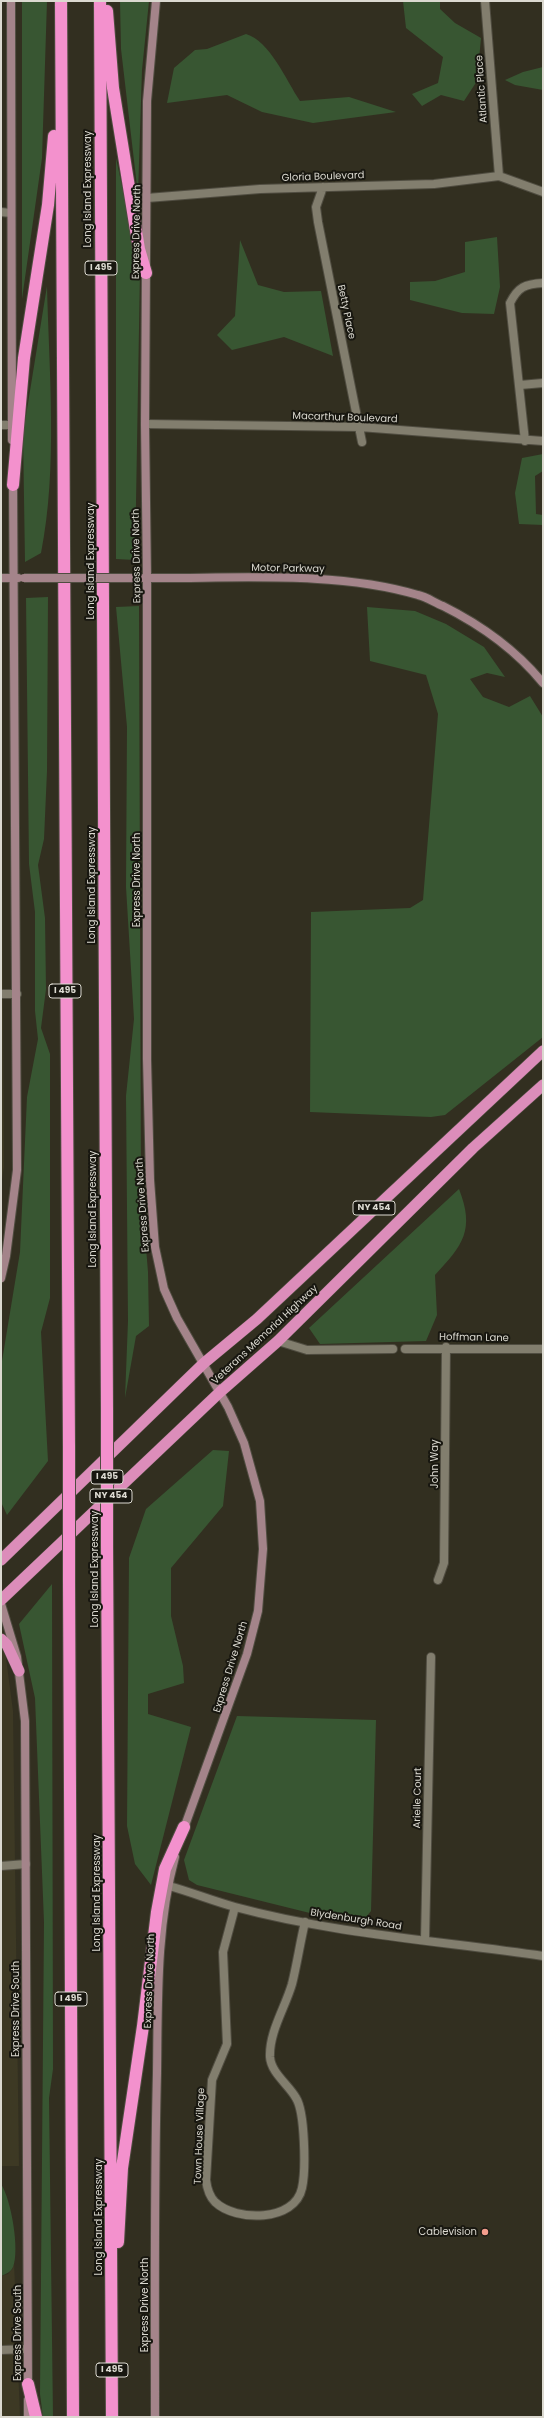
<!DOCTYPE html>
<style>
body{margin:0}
#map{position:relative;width:544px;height:2418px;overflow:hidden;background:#322f20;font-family:Poppins,sans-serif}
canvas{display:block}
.frame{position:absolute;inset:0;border:2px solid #dbd9d0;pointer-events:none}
</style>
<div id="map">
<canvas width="544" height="2418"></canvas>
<div class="frame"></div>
</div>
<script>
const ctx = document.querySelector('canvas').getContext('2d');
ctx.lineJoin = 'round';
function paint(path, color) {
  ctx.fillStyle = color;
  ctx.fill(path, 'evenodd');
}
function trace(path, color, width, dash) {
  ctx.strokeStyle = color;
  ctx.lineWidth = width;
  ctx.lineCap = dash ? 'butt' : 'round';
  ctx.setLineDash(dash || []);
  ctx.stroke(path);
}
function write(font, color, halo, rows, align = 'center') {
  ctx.font = font + ' Poppins,sans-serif';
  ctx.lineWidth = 4;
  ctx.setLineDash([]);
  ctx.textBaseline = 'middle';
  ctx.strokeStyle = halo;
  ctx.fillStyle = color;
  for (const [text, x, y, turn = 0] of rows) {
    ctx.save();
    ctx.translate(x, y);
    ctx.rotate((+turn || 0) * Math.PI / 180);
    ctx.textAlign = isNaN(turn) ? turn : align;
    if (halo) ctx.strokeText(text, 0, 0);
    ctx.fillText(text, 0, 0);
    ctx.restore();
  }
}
const built = new Path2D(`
 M 1,690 L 4,1167 L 1,1186 Z
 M 1,1620 L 13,1711 L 19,2166 L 1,2166 Z
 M 14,2261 L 20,2417 L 1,2417 L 1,2276 L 8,2274 L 13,2268 Z`);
const green = new Path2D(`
 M 22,1 L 47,1 L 42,158 L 22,299 Z
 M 120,1 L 149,1 L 142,70 L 138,195 L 121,49 Z
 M 403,1 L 440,1 L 440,9 L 455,23 L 481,38 L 477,81 L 464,101 L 441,95 L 422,106 L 412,94 L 438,83 L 443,57 L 406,28 Z
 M 246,34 C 270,41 286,80 300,101 L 349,97 L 396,112 L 313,123 L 262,112 L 227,95 L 167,103 L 174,68 L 195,50 L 207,49 Z
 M 543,67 L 543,90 L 515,85 L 505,80 L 523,72 Z
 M 116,158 L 140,271 L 135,560 L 116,559 Z
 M 497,237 L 500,287 L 494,314 L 462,313 L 410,300 L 410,282 L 435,281 L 465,272 L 465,242 Z
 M 240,240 L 258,285 L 284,292 L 321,291 L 333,356 L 284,337 L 232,350 L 217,335 L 235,316 Z
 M 47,286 C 49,372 58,468 41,553 L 25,562 L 23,434 Z
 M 543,454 L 543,471 L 535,476 L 536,514 L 543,515 L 543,525 L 519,524 L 515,493 L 522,458 Z
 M 48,597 L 47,771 L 44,839 L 38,865 L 45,918 L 46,989 L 41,1028 L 50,1054 L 50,1298 L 41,1332 L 48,1461 L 7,1515 L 1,1502 L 1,1367 L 20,1252 L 27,1097 L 38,1039 L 35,1011 L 35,912 L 29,864 L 26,598 Z
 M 139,606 L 141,1187 L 148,1272 L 149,1326 L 136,1336 L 125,1398 L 128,1321 L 126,1096 L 134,1019 L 126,887 L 127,727 L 116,607 Z
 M 367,607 L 415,611 L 446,624 L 484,647 L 505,677 L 487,673 L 470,679 L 483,697 L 509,707 L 530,696 L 543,717 L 543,1037 L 445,1115 L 431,1117 L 310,1112 L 311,912 L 410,908 L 423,900 L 438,714 L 426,675 L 370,661 Z
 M 459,1189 C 475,1230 463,1245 435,1275 L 437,1315 L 426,1341 L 320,1344 L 309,1328 Z
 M 213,1450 L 229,1451 L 223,1506 L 171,1568 L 171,1616 L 183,1666 L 184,1683 L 148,1694 L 148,1714 L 191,1727 L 151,1885 L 135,1864 L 127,1826 L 129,1558 L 146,1509 Z
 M 52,1584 L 53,2069 L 49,2098 L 53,2417 L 43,2417 L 40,2394 L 44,1922 L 35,1698 L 19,1624 Z
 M 237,1716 L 376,1720 L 371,1911 L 362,1922 L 338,1920 L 197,1885 L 189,1880 L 184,1860 Z
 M 1,2184 C 11,2199 20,2250 13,2267 C 11,2272 6,2274 1,2276 Z`);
const minor = new Path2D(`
 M 485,1 L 499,176
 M 323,187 L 316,207 L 318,222 L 362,442
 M 147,198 L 260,189 L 434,184 L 499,176 L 543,192
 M 1,212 L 11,213
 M 520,385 L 543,383
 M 145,424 L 360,427 L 543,441
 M 1,425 L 12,425
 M 525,441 L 510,303 C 518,287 525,284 543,283
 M 1,994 L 17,994
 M 278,1341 L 307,1350 L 393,1349
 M 405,1349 L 543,1349
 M 438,1580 L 444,1563 L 446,1347
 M 1,1866 L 26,1864
 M 169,1886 C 191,1892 213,1901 235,1907 C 335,1934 441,1941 543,1956
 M 235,1907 L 223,1952 L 227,2044 L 212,2080 L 206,2180 C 207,2188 209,2196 215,2202 C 236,2222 295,2222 302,2188 C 306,2170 305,2112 296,2098 C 289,2085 271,2073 270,2057 C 269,2032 285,2008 292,1984 C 297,1964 300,1943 305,1922
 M 425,1940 L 431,1657
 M 1,2350 L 27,2349`);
const secondary = new Path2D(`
 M 11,1 L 12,440
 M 156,1 L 147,101 L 145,424 L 147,578 L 147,1059 L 150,1180 L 155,1247 L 164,1289 L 177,1318 L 228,1407 L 244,1443 L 260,1501 L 263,1549 L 258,1611 L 247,1654 L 183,1831
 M 1,578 L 18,578
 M 143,578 C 230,579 335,570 418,595 C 427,597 435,603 443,606 C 481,625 516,650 543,683
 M 1,1278 L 6,1256 L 17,1170 L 13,480
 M 1,1604 L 17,1657 L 25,1721 L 28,2388
 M 28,2400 L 28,2417
 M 155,2417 C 155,2302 154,2188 157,2073 C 158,2001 156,1927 175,1857`);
const trunk = new Path2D(`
 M 1,1560 L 204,1363 L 257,1319 L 543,1051
 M 1,1600 L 220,1392 L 278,1341 L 473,1148 L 543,1085
 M 1,1639 L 7,1645 L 19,1671`);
const motorway = new Path2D(`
 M 61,1 L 69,1446
 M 100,1 L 107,1410
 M 107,11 L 113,88 L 139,249 L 146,273
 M 13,485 L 24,358 L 48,205 L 54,136
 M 107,1545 L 112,2417
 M 69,1581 L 73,2417
 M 118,2242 L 122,2168 L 143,2026 L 157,1912 L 165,1869 L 184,1827
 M 28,2384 L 36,2417`);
const secondaryBridge = new Path2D(`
 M 24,578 L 139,578`);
const motorwayBridge = new Path2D(`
 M 107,1410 L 107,1545
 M 69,1446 L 69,1581`);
const markers = [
 [485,2232,4,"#f49d8c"]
];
const shields = [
 [101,268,32],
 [65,991,32],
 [374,1208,42],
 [107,1477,32],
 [111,1496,42],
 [71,1999,32],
 [112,2370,32]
];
const shieldNames = [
 ["I 495",101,268],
 ["I 495",65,991],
 ["NY 454",374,1208],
 ["I 495",107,1477],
 ["NY 454",111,1496],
 ["I 495",71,1999],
 ["I 495",112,2370]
];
const streetNames = [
 ["Atlantic Place",482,89,-94],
 ["Gloria Boulevard",323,177,-2],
 ["Long Island Expressway",88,189,-90],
 ["Express Drive North",137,232,-89],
 ["Betty Place",346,312,78],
 ["Macarthur Boulevard",345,418,2],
 ["Express Drive North",137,556,-91],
 ["Long Island Expressway",91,561,-90],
 ["Motor Parkway",288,569,1],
 ["Express Drive North",137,880,-90],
 ["Long Island Expressway",92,885,-90],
 ["Express Drive North",143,1205,-94],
 ["Long Island Expressway",93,1209,-90],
 ["Veterans Memorial Highway",265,1335,-43],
 ["Hoffman Lane",474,1338,1],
 ["John Way",435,1464,-90],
 ["Long Island Expressway",95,1569,-90],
 ["Express Drive North",231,1667,-73],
 ["Arielle Court",418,1798,-89],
 ["Long Island Expressway",97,1893,-90],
 ["Blydenburgh Road",356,1920,9],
 ["Express Drive North",150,1981,-88],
 ["Express Drive South",16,2009,-90],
 ["Town House Village",200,2136,-88],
 ["Long Island Expressway",99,2217,-90],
 ["Express Drive North",145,2305,-90],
 ["Express Drive South",18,2333,-90]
];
const poiNames = [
 ["Cablevision",477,2232]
];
paint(built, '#3d3924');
paint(green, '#385632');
trace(minor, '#504d41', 10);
trace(secondary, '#504d41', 10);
trace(trunk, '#504d41', 12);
trace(motorway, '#504d41', 14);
trace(minor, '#827e6e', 8);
trace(secondary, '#a4848a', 8);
trace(trunk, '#dc8dba', 11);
trace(motorway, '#f391cd', 12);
trace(secondaryBridge, '#504d41', 10, []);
trace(motorwayBridge, '#504d41', 14, []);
trace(secondaryBridge, '#a4848a', 8);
trace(motorwayBridge, '#f391cd', 12);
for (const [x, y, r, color] of markers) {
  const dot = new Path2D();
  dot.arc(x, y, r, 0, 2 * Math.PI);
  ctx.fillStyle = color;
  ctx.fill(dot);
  trace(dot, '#181710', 1.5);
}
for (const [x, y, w] of shields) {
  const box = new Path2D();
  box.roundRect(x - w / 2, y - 7, w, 14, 3);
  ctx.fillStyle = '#181710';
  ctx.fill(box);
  trace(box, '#dbd9d0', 1);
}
write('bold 9px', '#dbd9d0', null, shieldNames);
write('10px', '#dbd9d0', '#181710', streetNames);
write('10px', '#dbd9d0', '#181710', poiNames, 'right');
</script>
